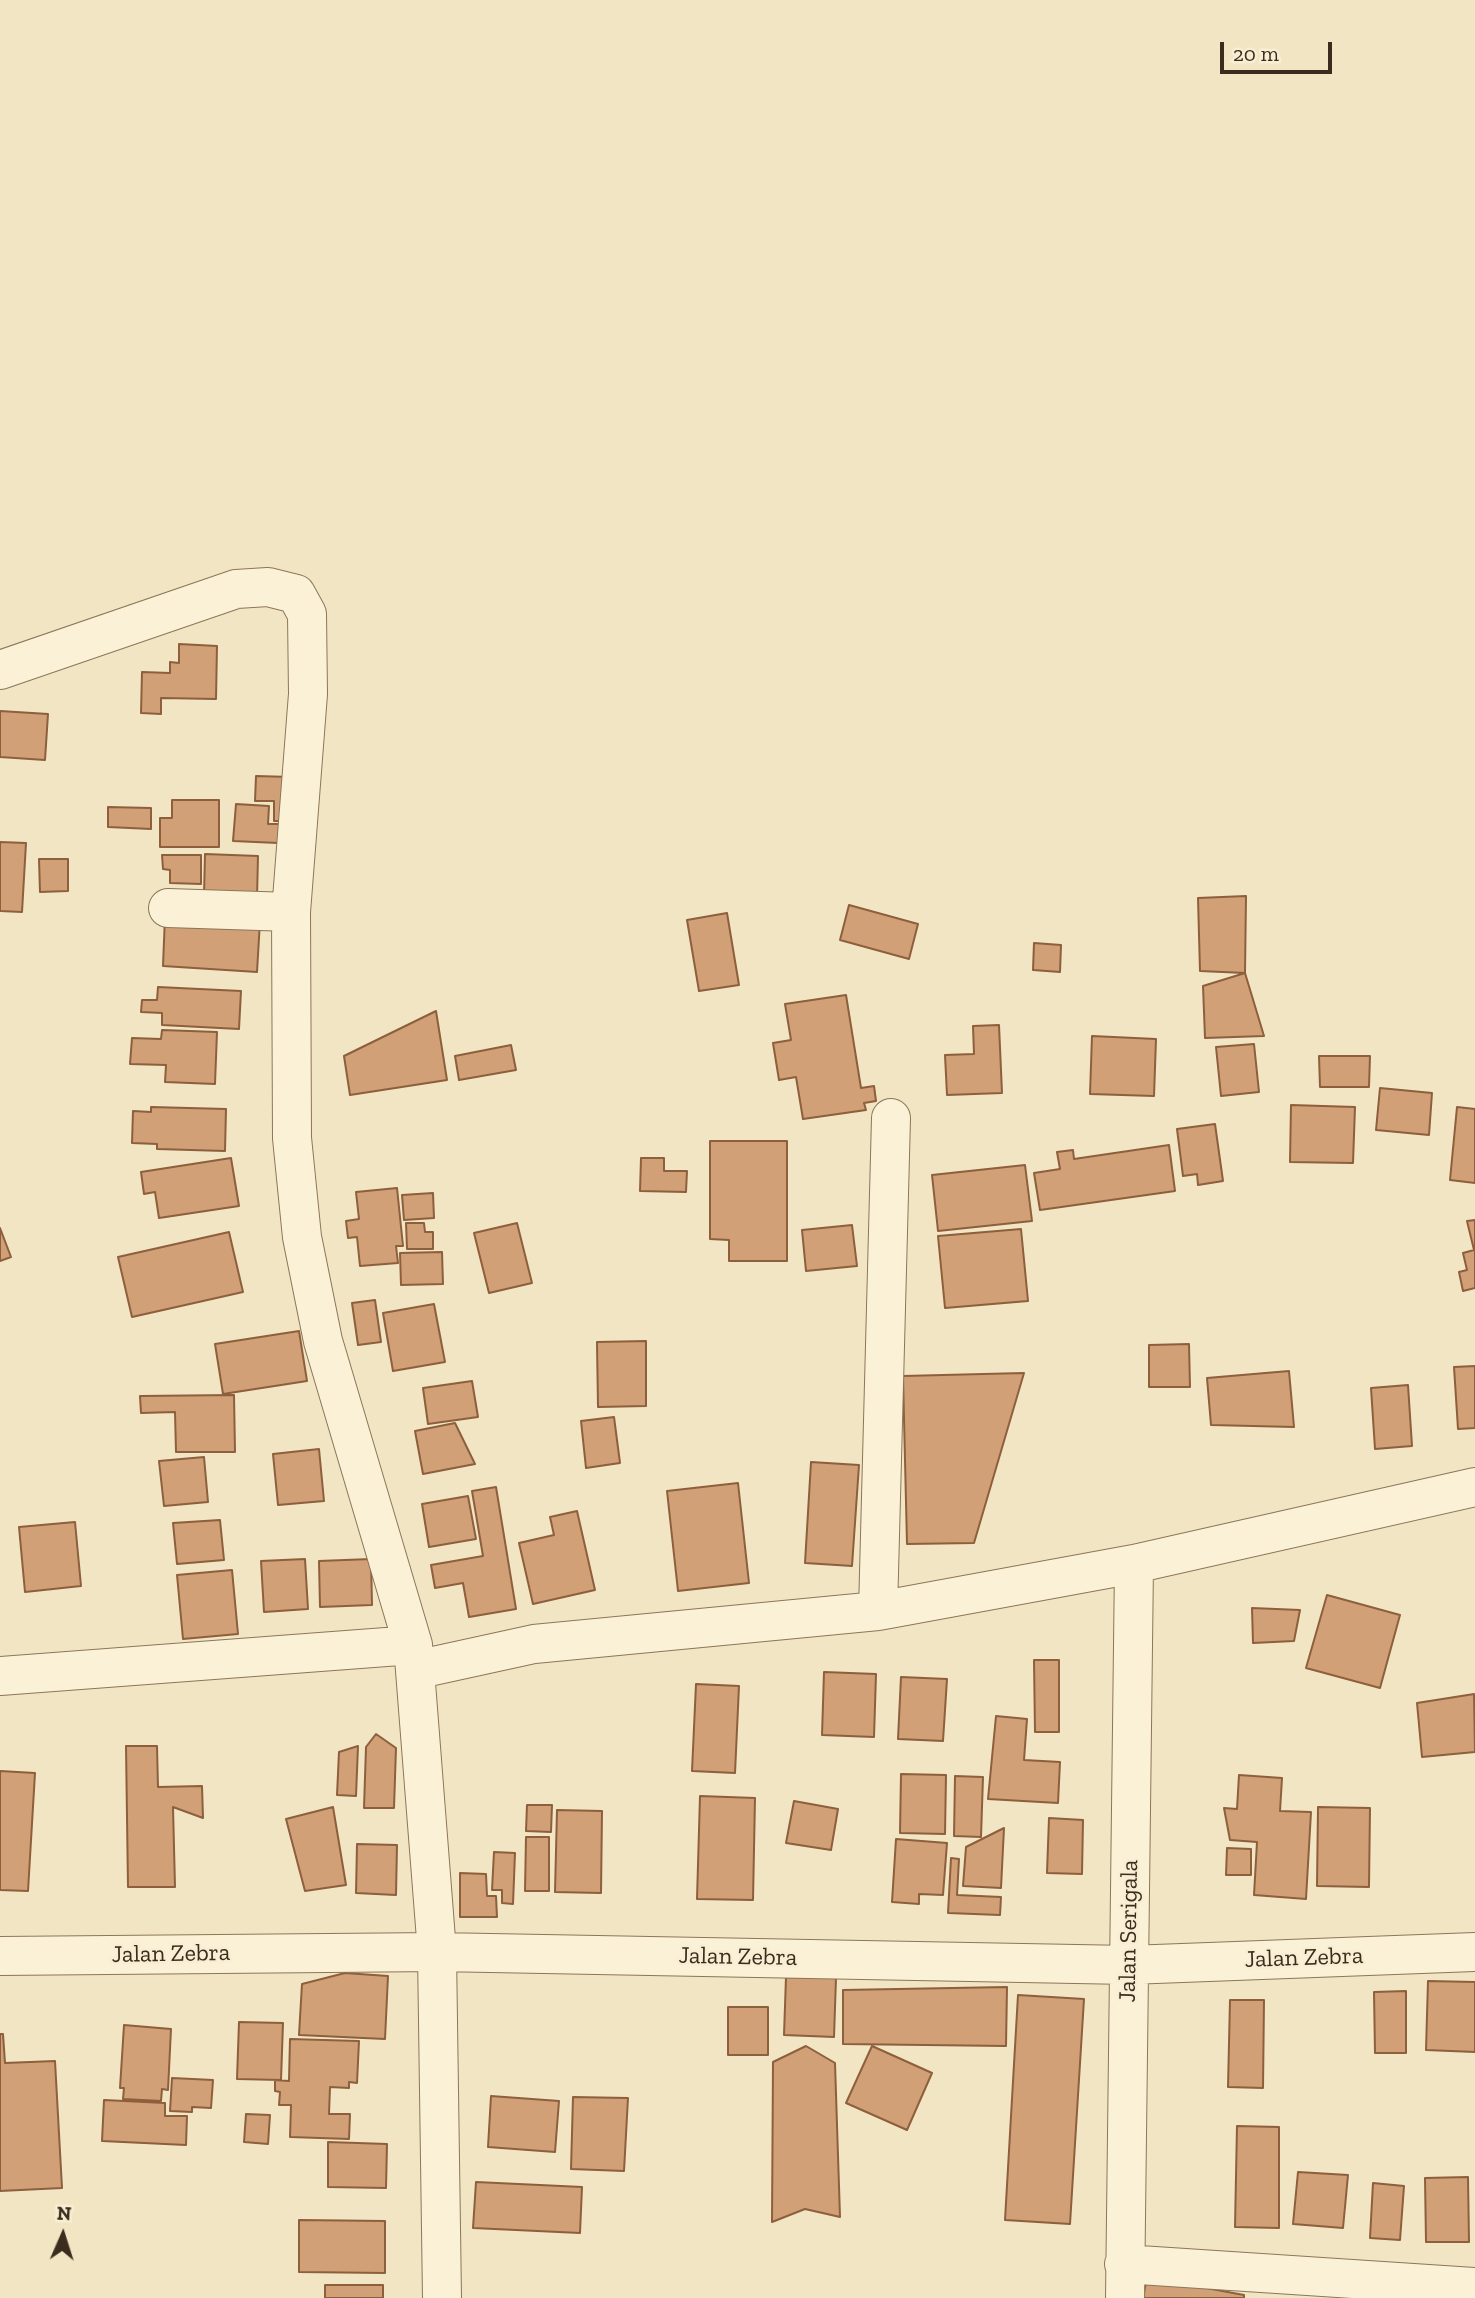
<!DOCTYPE html>
<style>
body{margin:0}
#map{position:relative;width:1475px;height:2298px;overflow:hidden;background:#f1e5c3;font-family:"Zilla Slab",serif}
canvas{display:block}
.north{position:absolute;left:28px;top:2200px;width:70px;height:70px;-webkit-text-stroke:5px #f8eed3;paint-order:stroke;rotate:3deg;font-size:19px;font-weight:700;line-height:28px;text-align:center;color:#3b2d1d}
.north::after{content:'';display:block;margin:auto;width:24px;height:32px;background:#3b2d1d;clip-path:polygon(50% 0,100% 100%,50% 72%,0 100%)}
.scale{position:absolute;left:1220px;top:42px;width:112px;height:32px;box-sizing:border-box;border:4px solid #3b2d1d;border-top:0;padding-left:9px;font-size:21px;line-height:24px;white-space:nowrap;color:#3b2d1d;-webkit-text-stroke:5px #f8eed3;paint-order:stroke}
</style>
<div id="map">
<canvas width="1475" height="2298"></canvas>
<div class="north">N</div>
<div class="scale">20 m</div>
</div>
<script>
const ctx = document.querySelector('canvas').getContext('2d');
ctx.lineJoin = 'round';
function paint(path, color) {
  ctx.fillStyle = color;
  ctx.fill(path, 'evenodd');
}
function trace(path, color, width, dash) {
  ctx.strokeStyle = color;
  ctx.lineWidth = width;
  ctx.lineCap = dash ? 'butt' : 'round';
  ctx.setLineDash(dash || []);
  ctx.stroke(path);
}
function write(font, color, halo, rows, align = 'center') {
  ctx.font = font + ' "Zilla Slab",serif';
  ctx.lineWidth = 5;
  ctx.setLineDash([]);
  ctx.textBaseline = 'middle';
  ctx.strokeStyle = halo;
  ctx.fillStyle = color;
  for (const [text, x, y, turn = 0] of rows) {
    ctx.save();
    ctx.translate(x, y);
    ctx.rotate((+turn || 0) * Math.PI / 180);
    ctx.textAlign = isNaN(turn) ? turn : align;
    if (halo) ctx.strokeText(text, 0, 0);
    ctx.fillText(text, 0, 0);
    ctx.restore();
  }
}
const building = new Path2D(`
 M 179,644 L 217,646 L 216,699 L 161,698 L 161,714 L 141,713 L 142,672 L 170,673 L 170,662 L 179,663 Z
 M 0,711 L 48,714 L 45,760 L 0,757 Z
 M 256,776 L 291,777 L 290,821 L 274,821 L 274,801 L 255,801 Z
 M 172,800 L 219,800 L 219,847 L 160,847 L 160,818 L 172,818 Z
 M 236,804 L 269,806 L 268,824 L 280,824 L 278,843 L 233,841 Z
 M 108,807 L 151,808 L 151,829 L 108,827 Z
 M 0,842 L 26,843 L 22,912 L 0,911 Z
 M 205,854 L 258,856 L 257,898 L 204,895 Z
 M 162,855 L 201,855 L 201,884 L 170,883 L 170,870 L 163,869 Z
 M 39,859 L 68,859 L 68,891 L 40,892 Z
 M 1246,896 L 1245,973 L 1200,971 L 1198,898 Z
 M 849,905 L 918,924 L 909,959 L 840,940 Z
 M 727,913 L 739,985 L 699,991 L 687,920 Z
 M 165,916 L 260,921 L 257,972 L 163,966 Z
 M 1034,943 L 1061,945 L 1060,972 L 1033,970 Z
 M 1245,973 L 1264,1036 L 1205,1038 L 1203,986 Z
 M 158,987 L 241,991 L 239,1029 L 162,1025 L 162,1013 L 141,1012 L 142,1000 L 157,1000 Z
 M 846,995 L 861,1088 L 874,1086 L 876,1101 L 864,1103 L 866,1110 L 803,1119 L 796,1077 L 779,1080 L 773,1043 L 791,1040 L 785,1004 Z
 M 436,1011 L 447,1080 L 350,1095 L 344,1056 Z
 M 999,1025 L 1002,1093 L 947,1095 L 945,1055 L 974,1054 L 973,1026 Z
 M 162,1030 L 217,1032 L 215,1084 L 165,1082 L 166,1065 L 130,1064 L 132,1038 L 161,1039 Z
 M 1092,1036 L 1156,1039 L 1154,1096 L 1090,1094 Z
 M 1254,1044 L 1259,1092 L 1221,1096 L 1216,1047 Z
 M 511,1045 L 516,1070 L 459,1080 L 455,1056 Z
 M 1319,1056 L 1370,1056 L 1369,1087 L 1320,1087 Z
 M 1380,1088 L 1432,1093 L 1429,1135 L 1376,1130 Z
 M 1291,1105 L 1355,1107 L 1353,1163 L 1290,1162 Z
 M 151,1107 L 226,1109 L 225,1151 L 157,1149 L 157,1144 L 132,1143 L 133,1111 L 151,1112 Z
 M 1457,1107 L 1475,1109 L 1475,1183 L 1450,1180 Z
 M 1215,1124 L 1223,1181 L 1198,1185 L 1197,1174 L 1183,1176 L 1177,1129 Z
 M 710,1141 L 787,1141 L 787,1261 L 729,1261 L 729,1240 L 710,1239 Z
 M 1169,1145 L 1175,1191 L 1040,1210 L 1034,1173 L 1060,1169 L 1057,1152 L 1073,1150 L 1074,1159 Z
 M 231,1158 L 239,1206 L 159,1218 L 155,1192 L 144,1194 L 141,1172 Z
 M 641,1158 L 664,1158 L 664,1171 L 687,1171 L 686,1192 L 640,1191 Z
 M 1025,1165 L 1032,1221 L 938,1231 L 932,1175 Z
 M 397,1188 L 403,1246 L 396,1246 L 398,1263 L 360,1266 L 357,1237 L 348,1238 L 346,1221 L 359,1219 L 356,1192 Z
 M 433,1193 L 434,1218 L 404,1220 L 402,1195 Z
 M 1475,1220 L 1475,1288 L 1463,1291 L 1459,1272 L 1467,1270 L 1463,1253 L 1474,1250 L 1467,1221 Z
 M 406,1223 L 424,1223 L 425,1232 L 433,1232 L 433,1249 L 407,1249 Z
 M 517,1223 L 532,1283 L 489,1293 L 474,1233 Z
 M 852,1225 L 857,1266 L 806,1271 L 802,1230 Z
 M 0,1228 L 11,1257 L 0,1261 Z
 M 1021,1229 L 1028,1301 L 945,1308 L 938,1236 Z
 M 229,1232 L 243,1292 L 132,1317 L 118,1257 Z
 M 442,1252 L 443,1284 L 401,1285 L 400,1253 Z
 M 375,1300 L 381,1342 L 358,1345 L 352,1303 Z
 M 434,1304 L 445,1362 L 393,1371 L 383,1313 Z
 M 299,1331 L 307,1381 L 223,1394 L 215,1344 Z
 M 646,1341 L 646,1406 L 598,1407 L 597,1342 Z
 M 1189,1344 L 1190,1387 L 1149,1387 L 1149,1345 Z
 M 1475,1366 L 1475,1428 L 1458,1429 L 1454,1367 Z
 M 1289,1371 L 1294,1427 L 1211,1425 L 1207,1378 Z
 M 1024,1373 L 974,1543 L 907,1544 L 903,1376 Z
 M 472,1381 L 478,1417 L 428,1424 L 423,1388 Z
 M 1408,1385 L 1412,1446 L 1375,1449 L 1371,1388 Z
 M 234,1395 L 235,1452 L 176,1452 L 175,1412 L 141,1413 L 140,1396 Z
 M 614,1417 L 620,1463 L 586,1468 L 581,1421 Z
 M 455,1423 L 475,1464 L 423,1474 L 415,1431 Z
 M 319,1449 L 324,1501 L 278,1505 L 273,1454 Z
 M 204,1457 L 208,1502 L 164,1506 L 159,1461 Z
 M 811,1462 L 859,1465 L 852,1566 L 805,1563 Z
 M 738,1483 L 749,1583 L 678,1591 L 667,1491 Z
 M 496,1487 L 516,1609 L 469,1617 L 463,1583 L 435,1588 L 431,1565 L 483,1556 L 472,1491 Z
 M 468,1496 L 476,1539 L 429,1547 L 422,1504 Z
 M 577,1511 L 595,1590 L 533,1604 L 519,1543 L 554,1535 L 550,1517 Z
 M 220,1520 L 224,1560 L 177,1564 L 173,1523 Z
 M 75,1522 L 81,1586 L 25,1592 L 19,1527 Z
 M 305,1559 L 308,1609 L 264,1612 L 261,1561 Z
 M 371,1559 L 372,1605 L 320,1607 L 319,1561 Z
 M 232,1570 L 238,1634 L 183,1639 L 177,1575 Z
 M 1327,1595 L 1400,1615 L 1380,1688 L 1306,1668 Z
 M 1252,1608 L 1300,1610 L 1294,1641 L 1253,1643 Z
 M 1034,1660 L 1059,1660 L 1059,1732 L 1035,1732 Z
 M 824,1672 L 876,1674 L 874,1737 L 822,1735 Z
 M 901,1677 L 947,1679 L 943,1741 L 898,1739 Z
 M 696,1684 L 739,1686 L 735,1773 L 692,1771 Z
 M 1474,1694 L 1475,1752 L 1422,1757 L 1417,1703 Z
 M 996,1716 L 1027,1719 L 1024,1760 L 1060,1762 L 1058,1803 L 988,1799 Z
 M 376,1734 L 396,1748 L 394,1808 L 364,1808 L 366,1747 Z
 M 126,1746 L 157,1746 L 158,1787 L 202,1786 L 203,1818 L 173,1807 L 175,1887 L 128,1887 Z
 M 358,1746 L 356,1796 L 337,1795 L 339,1752 Z
 M 0,1771 L 35,1773 L 28,1891 L 0,1890 Z
 M 901,1774 L 946,1775 L 945,1834 L 900,1833 Z
 M 1239,1775 L 1282,1778 L 1280,1811 L 1311,1812 L 1306,1899 L 1254,1895 L 1257,1842 L 1230,1840 L 1224,1808 L 1237,1809 Z
 M 955,1776 L 983,1777 L 981,1837 L 954,1836 Z
 M 700,1796 L 755,1798 L 753,1900 L 697,1899 Z
 M 794,1801 L 838,1809 L 831,1850 L 786,1843 Z
 M 527,1805 L 552,1805 L 551,1832 L 526,1831 Z
 M 333,1807 L 346,1885 L 305,1891 L 286,1819 Z
 M 1318,1807 L 1370,1808 L 1369,1887 L 1317,1886 Z
 M 557,1810 L 602,1811 L 601,1893 L 555,1892 Z
 M 1049,1818 L 1083,1820 L 1082,1874 L 1047,1873 Z
 M 1004,1828 L 1001,1888 L 963,1886 L 966,1847 Z
 M 526,1837 L 549,1837 L 549,1891 L 525,1891 Z
 M 896,1839 L 947,1843 L 943,1895 L 919,1894 L 919,1904 L 892,1902 Z
 M 357,1844 L 397,1845 L 396,1895 L 356,1893 Z
 M 1227,1848 L 1251,1849 L 1251,1875 L 1226,1875 Z
 M 494,1852 L 515,1853 L 513,1904 L 502,1903 L 502,1890 L 492,1890 Z
 M 951,1858 L 959,1859 L 957,1895 L 1001,1897 L 1000,1915 L 948,1913 Z
 M 460,1873 L 486,1874 L 487,1896 L 496,1896 L 497,1917 L 460,1917 Z
 M 345,1973 L 388,1976 L 385,2039 L 299,2035 L 302,1984 Z
 M 786,1977 L 836,1978 L 834,2037 L 784,2035 Z
 M 1428,1981 L 1475,1982 L 1475,2052 L 1426,2050 Z
 M 1007,1987 L 1006,2046 L 843,2044 L 843,1990 Z
 M 1406,1991 L 1406,2053 L 1375,2053 L 1374,1992 Z
 M 1018,1995 L 1084,1999 L 1070,2224 L 1005,2220 Z
 M 1230,2000 L 1264,2000 L 1263,2088 L 1228,2087 Z
 M 728,2007 L 768,2007 L 768,2055 L 728,2055 Z
 M 239,2022 L 283,2023 L 281,2080 L 237,2079 Z
 M 124,2025 L 171,2029 L 168,2090 L 162,2089 L 161,2101 L 123,2099 L 124,2088 L 120,2088 Z
 M 0,2034 L 3,2034 L 5,2063 L 55,2061 L 62,2188 L 0,2191 Z
 M 290,2039 L 359,2041 L 357,2083 L 349,2082 L 349,2088 L 330,2087 L 329,2114 L 350,2114 L 349,2139 L 290,2137 L 291,2105 L 279,2105 L 280,2092 L 275,2091 L 275,2080 L 289,2081 Z
 M 806,2046 L 835,2063 L 840,2217 L 805,2209 L 772,2222 L 773,2062 Z
 M 872,2046 L 932,2073 L 907,2130 L 846,2103 Z
 M 172,2078 L 213,2080 L 211,2108 L 192,2107 L 192,2112 L 170,2111 Z
 M 491,2096 L 559,2101 L 555,2152 L 488,2147 Z
 M 573,2097 L 628,2098 L 624,2171 L 571,2169 Z
 M 104,2100 L 165,2103 L 165,2116 L 187,2116 L 186,2145 L 102,2141 Z
 M 246,2114 L 270,2115 L 268,2144 L 244,2142 Z
 M 1237,2126 L 1279,2127 L 1279,2228 L 1235,2227 Z
 M 328,2142 L 387,2144 L 386,2188 L 328,2187 Z
 M 1298,2172 L 1348,2175 L 1343,2228 L 1293,2224 Z
 M 1468,2177 L 1469,2242 L 1426,2242 L 1425,2178 Z
 M 476,2182 L 582,2187 L 580,2233 L 473,2228 Z
 M 1373,2183 L 1404,2186 L 1400,2240 L 1370,2238 Z
 M 299,2220 L 385,2221 L 385,2273 L 299,2272 Z
 M 1147,2277 L 1244,2295 L 1244,2298 L 1143,2298 Z
 M 325,2285 L 383,2285 L 383,2298 L 325,2298 Z`);
const minor = new Path2D(`
 M 0,670 L 236,589 L 268,587 L 296,594 L 307,614 L 308,694 L 291,912 L 292,1138 L 302,1237 L 323,1341 L 413,1645 L 437,1952 L 442,2298
 M 168,908 L 291,912
 M 878,1611 L 891,1118
 M 415,1670 L 534,1644 L 878,1611 L 1134,1564 L 1475,1487
 M 0,1676 L 413,1645
 M 0,1956 L 437,1952 L 1129,1965 L 1475,1952
 M 1124,2264 L 1475,2287
 M 1125,2298 L 1134,1564`);
const streetNames = [
 ["Jalan Serigala",1129,1931,-89],
 ["Jalan Zebra",171,1954,-1],
 ["Jalan Zebra",738,1957,1],
 ["Jalan Zebra",1304,1958,-2]
];
paint(building, '#d1a077');
trace(building, '#8d5f3d', 2);
trace(minor, '#8c7658', 40);
trace(minor, '#fbf1d7', 38);
write('24px', '#3b2d1d', '#f8eed3', streetNames);
</script>
